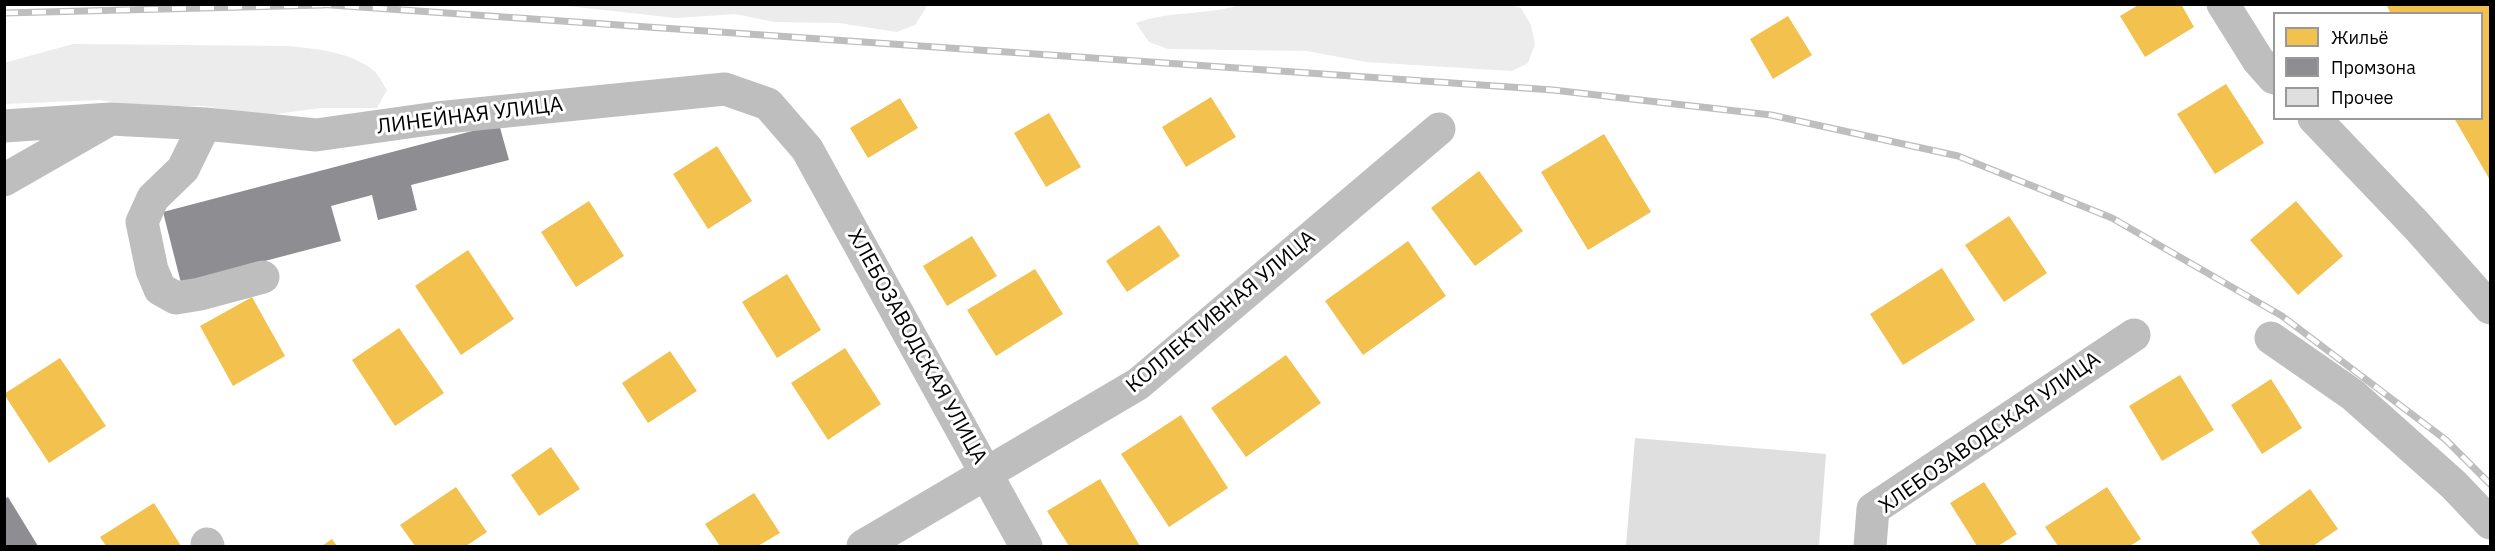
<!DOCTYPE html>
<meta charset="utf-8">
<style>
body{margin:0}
#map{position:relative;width:2495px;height:551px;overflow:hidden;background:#fff;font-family:"IBM Plex Sans",sans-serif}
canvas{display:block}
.frame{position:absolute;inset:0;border:6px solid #000;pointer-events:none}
.legend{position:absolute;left:2273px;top:12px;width:210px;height:108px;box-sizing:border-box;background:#fff;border:2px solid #999;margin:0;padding:8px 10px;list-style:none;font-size:18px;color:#000}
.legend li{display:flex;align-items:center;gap:12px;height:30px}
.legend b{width:30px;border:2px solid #999}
</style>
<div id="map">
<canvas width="2495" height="551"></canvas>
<div class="frame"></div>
<ul class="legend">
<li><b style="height:16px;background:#f2c14e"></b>Жильё</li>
<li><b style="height:16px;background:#8d8d92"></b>Промзона</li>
<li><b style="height:16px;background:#dfdfdf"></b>Прочее</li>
</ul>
</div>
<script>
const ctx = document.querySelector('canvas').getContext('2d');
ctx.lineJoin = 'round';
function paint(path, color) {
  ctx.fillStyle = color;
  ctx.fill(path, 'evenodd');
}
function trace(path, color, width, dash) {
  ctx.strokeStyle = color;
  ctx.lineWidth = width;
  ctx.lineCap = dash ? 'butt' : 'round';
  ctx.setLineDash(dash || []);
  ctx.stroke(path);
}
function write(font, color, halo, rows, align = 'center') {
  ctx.font = font + ' "IBM Plex Sans",sans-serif';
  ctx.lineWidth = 6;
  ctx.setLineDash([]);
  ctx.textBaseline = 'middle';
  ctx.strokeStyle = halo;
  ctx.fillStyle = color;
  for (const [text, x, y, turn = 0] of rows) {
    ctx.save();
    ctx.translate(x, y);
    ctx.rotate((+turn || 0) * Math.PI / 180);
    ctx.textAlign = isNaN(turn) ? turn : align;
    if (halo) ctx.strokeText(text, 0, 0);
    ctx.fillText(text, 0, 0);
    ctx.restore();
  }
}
const green = new Path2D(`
 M 924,4 L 926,8 L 915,25 L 897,32 L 839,23 L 774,22 L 736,14 L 676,18 L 558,5 Z
 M 1243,4 L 1510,5 L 1521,8 L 1531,25 L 1535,44 L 1528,63 L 1512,71 L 1366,62 L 1307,51 L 1168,49 L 1149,42 L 1136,23 C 1170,10 1208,16 1243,4 Z
 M 73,44 L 289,46 C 317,49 352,52 374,71 C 379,75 383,84 387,90 L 377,108 L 321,108 L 262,116 L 204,106 L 139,106 L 100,100 L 5,104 L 4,63 Z`);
const homes = new Path2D(`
 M 2140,4 L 2181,4 L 2194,27 L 2145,57 L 2120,16 Z
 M 2386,4 L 2488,4 L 2490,9 L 2490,180 L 2454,118 L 2482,118 L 2482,14 L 2391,14 Z
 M 1788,16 L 1812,55 L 1773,79 L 1750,39 Z
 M 2226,84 L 2264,143 L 2215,174 L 2177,114 Z
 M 1211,97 L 1236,137 L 1186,167 L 1162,127 Z
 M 900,98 L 918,128 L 868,158 L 850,128 Z
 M 1049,113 L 1081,167 L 1046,187 L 1014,133 Z
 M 1604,134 L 1651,212 L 1588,250 L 1541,172 Z
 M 717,146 L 752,201 L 708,229 L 673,174 Z
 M 1479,171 L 1523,231 L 1475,266 L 1431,208 Z
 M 589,201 L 624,256 L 576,287 L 541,232 Z
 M 2296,201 L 2343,256 L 2298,295 L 2250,240 Z
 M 2009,216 L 2047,273 L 2004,302 L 1965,245 Z
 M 1159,225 L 1180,256 L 1127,292 L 1106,261 Z
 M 972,236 L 997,276 L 947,306 L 923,266 Z
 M 1408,241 L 1446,296 L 1363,355 L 1325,301 Z
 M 468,250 L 514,319 L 461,355 L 415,286 Z
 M 1942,268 L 1975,320 L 1903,365 L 1870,314 Z
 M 1035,269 L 1063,314 L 996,356 L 967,310 Z
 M 787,274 L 821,330 L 777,358 L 742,302 Z
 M 252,297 L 285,356 L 233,386 L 200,326 Z
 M 399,328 L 444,393 L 395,426 L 352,360 Z
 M 845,348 L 881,404 L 828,440 L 791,383 Z
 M 670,351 L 697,391 L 648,423 L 622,383 Z
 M 1286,355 L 1321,403 L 1246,457 L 1211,408 Z
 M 60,358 L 106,426 L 49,463 L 4,394 Z
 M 2180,375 L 2214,430 L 2162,461 L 2129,406 Z
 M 2271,379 L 2302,428 L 2262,454 L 2231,405 Z
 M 1181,415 L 1228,488 L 1169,527 L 1121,454 Z
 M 551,447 L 580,489 L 539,516 L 511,475 Z
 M 1100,479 L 1140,546 L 1069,546 L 1047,511 Z
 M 1984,482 L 2017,534 L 1998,546 L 1977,546 L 1950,503 Z
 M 456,487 L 487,532 L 466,546 L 415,546 L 400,525 Z
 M 2107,487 L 2141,539 L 2130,546 L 2058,546 L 2045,527 Z
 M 2310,489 L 2338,529 L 2313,546 L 2261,546 L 2251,532 Z
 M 754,493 L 780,533 L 758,546 L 720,546 L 705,524 Z
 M 154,503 L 181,546 L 106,546 L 100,537 Z
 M 332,539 L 337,546 L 322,546 Z`);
const industry = new Path2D(`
 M 499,124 L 509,160 L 411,185 L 417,210 L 378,220 L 372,195 L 331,206 L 341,241 L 181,283 L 163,212 Z
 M 8,497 L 38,546 L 4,546 L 4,499 Z`);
const building = new Path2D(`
 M 1635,438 L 1826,454 L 1819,546 L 1626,546 Z`);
const minor = new Path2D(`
 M 2223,4 L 2258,60 L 2274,78
 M 2314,118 L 2417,226 L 2490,308
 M 205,124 L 183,169 L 153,198 L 142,222 L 152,270 L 160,289 L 176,298 L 200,294 L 263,277
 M 4,126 L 111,119 L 205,124 L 316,135 L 437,118 L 725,89 L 768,104 L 807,149 L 1026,546
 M 4,180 L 107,121
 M 2271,338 L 2353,395 L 2454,485 L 2490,523
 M 207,544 L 208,546
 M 863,546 L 1138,384 L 1439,129
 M 1870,546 L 1873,509 L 2134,335`);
const rail = new Path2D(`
 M 317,4 L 1553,90 L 1771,115 L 1958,156 L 2112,218 L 2282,316 L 2446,440 L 2490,484
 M 4,13 L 323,5`);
const streetNames = [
 ["ЛИНЕЙНАЯ УЛИЦА",470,116,-7],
 ["КОЛЛЕКТИВНАЯ УЛИЦА",1221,312,-40],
 ["ХЛЕБОЗАВОДСКАЯ УЛИЦА",917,347,61],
 ["ХЛЕБОЗАВОДСКАЯ УЛИЦА",1990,433,-35]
];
paint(green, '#ececec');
paint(homes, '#f2c14e');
paint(industry, '#8d8d92');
paint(building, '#dfdfdf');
trace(minor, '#bebebe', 33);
trace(rail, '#bebebe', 7);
trace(rail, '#fff', 4.5, [14]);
write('21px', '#000', '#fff', streetNames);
</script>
